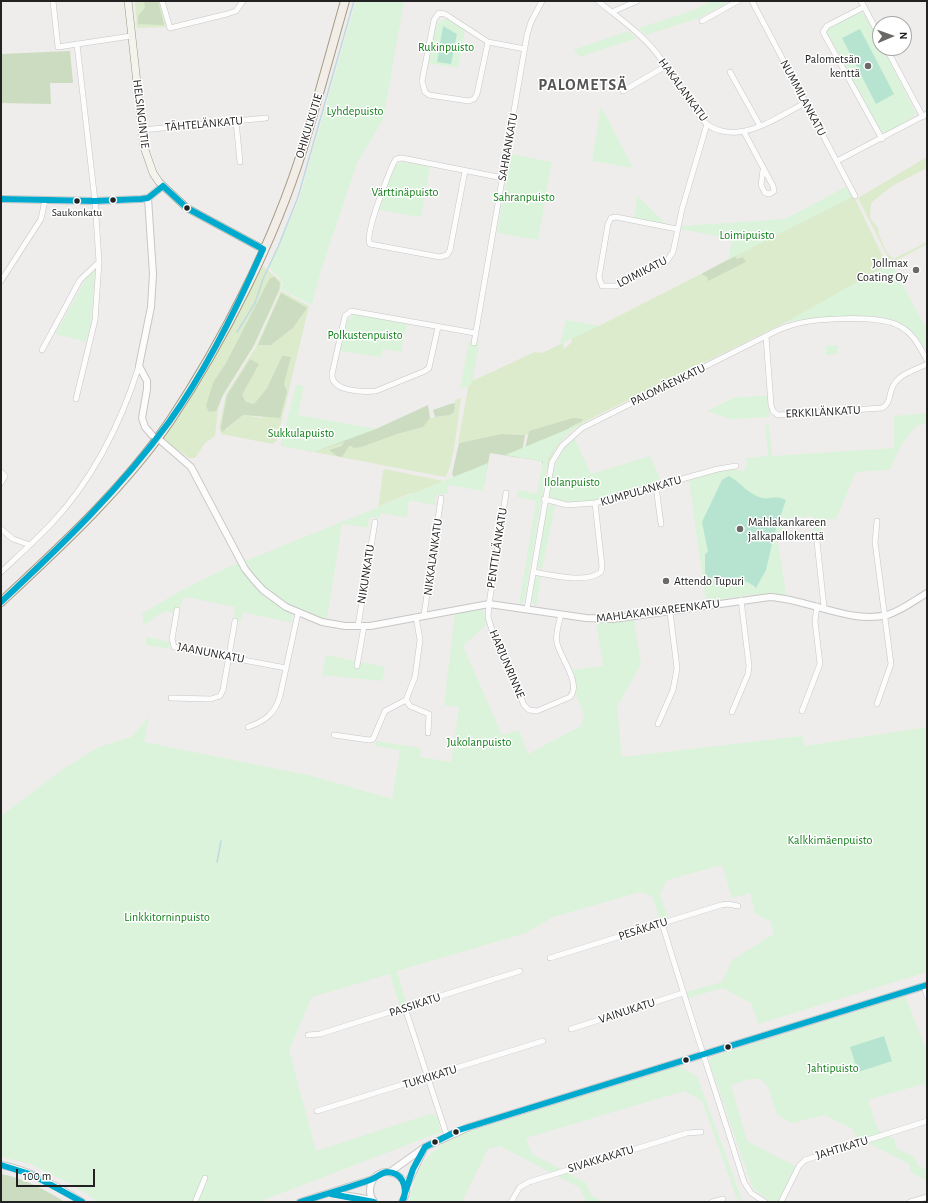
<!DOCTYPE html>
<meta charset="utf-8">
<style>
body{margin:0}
#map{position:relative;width:928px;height:1203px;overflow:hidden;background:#efedeb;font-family:"Alegreya Sans",sans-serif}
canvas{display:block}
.frame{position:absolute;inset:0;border:2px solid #222;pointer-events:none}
.north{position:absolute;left:872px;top:16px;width:40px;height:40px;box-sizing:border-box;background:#fff;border:1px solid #a7a7a7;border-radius:50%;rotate:88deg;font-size:11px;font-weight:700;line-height:16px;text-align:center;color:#222}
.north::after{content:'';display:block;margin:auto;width:14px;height:18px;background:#6a6968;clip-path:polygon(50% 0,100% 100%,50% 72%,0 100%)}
.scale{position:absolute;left:16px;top:1169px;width:79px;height:18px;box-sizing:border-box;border:2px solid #222;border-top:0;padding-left:5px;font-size:12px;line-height:14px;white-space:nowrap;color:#222;-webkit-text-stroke:3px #fff;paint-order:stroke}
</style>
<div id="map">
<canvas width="928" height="1203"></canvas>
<div class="frame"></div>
<div class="north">N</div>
<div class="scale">100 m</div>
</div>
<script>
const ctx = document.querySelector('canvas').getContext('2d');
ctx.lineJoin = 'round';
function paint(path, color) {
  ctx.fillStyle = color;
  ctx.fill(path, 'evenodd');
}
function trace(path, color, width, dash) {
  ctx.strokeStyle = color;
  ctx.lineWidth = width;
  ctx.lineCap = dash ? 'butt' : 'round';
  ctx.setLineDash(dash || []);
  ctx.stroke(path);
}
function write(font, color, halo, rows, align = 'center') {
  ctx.font = font + ' "Alegreya Sans",sans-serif';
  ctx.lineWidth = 3;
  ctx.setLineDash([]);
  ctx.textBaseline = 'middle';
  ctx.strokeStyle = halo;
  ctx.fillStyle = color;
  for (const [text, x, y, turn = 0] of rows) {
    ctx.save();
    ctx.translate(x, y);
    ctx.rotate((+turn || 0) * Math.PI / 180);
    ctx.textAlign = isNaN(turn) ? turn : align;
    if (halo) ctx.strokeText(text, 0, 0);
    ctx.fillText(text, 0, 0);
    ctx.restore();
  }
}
const grass = new Path2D(`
 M 135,1 L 160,1 L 166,27 L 137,28 Z
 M 927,157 L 927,168 L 892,186 L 871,203 L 870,218 L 878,228 L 879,235 L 887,253 L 893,259 L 927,242 L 927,244 L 891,263 L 858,198 Z
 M 846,187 L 852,197 L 854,197 L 886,263 L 882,316 L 808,318 L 786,322 L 586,421 C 553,441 547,460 542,496 L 548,457 L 566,432 L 574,424 L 581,422 L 582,419 L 573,419 L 529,431 L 528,435 L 501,434 L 458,443 L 475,350 L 478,349 L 472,381 L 535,352 L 542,353 L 563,343 L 564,349 L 571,343 L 576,322 L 599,326 L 701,274 L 707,277 L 708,280 L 746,262 L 743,257 L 737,259 L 735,257 L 728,260 L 776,225 Z
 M 263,266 L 281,282 L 280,290 L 254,346 L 223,395 L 218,410 L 215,436 L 205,443 L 195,458 L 189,458 L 161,438 C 199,383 233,326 263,266 Z
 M 281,291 L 309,306 L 277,440 L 273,444 L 221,434 L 219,428 L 226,394 L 256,347 ZM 306,308 L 293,328 L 271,345 L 258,345 ZM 282,356 L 283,384 L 262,418 L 243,415 L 226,430 L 227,395 L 250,359 L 258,364 L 242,395 L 246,403 L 254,404 L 267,388 Z
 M 461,398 C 459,411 453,471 445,477 L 314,452 L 344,442 L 342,446 L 347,449 L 348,446 L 422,427 L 430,418 L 450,415 L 454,412 L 455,400 Z
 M 385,469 L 443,481 L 431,496 L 437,505 L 419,502 L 411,493 L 380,506 L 407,517 L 381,513 L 379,518 L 377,518 L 383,471 Z`);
const forest = new Path2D(`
 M 144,1 L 158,1 L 164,25 L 138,24 L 138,16 L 145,8 Z
 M 70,51 L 73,83 L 50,83 L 51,104 L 1,103 L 1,54 Z
 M 735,256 L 737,259 L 743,257 L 746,262 L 708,281 L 707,277 L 701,274 Z
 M 275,277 L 280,283 L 279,290 L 254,345 L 223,395 L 216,411 L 209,412 L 206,406 L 213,383 L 226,363 L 270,278 Z
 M 281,293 L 307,308 L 293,328 L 271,345 L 258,345 Z
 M 282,356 L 291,357 L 284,384 L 287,392 L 280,418 L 243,415 L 222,432 L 221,427 L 227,395 L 250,359 L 259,364 L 242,395 L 246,402 L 254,404 L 267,388 Z
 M 455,403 L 454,412 L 450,415 L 435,417 L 433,410 L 450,404 Z
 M 428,405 L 430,418 L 423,427 L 397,434 L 361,447 L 353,448 L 352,446 L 349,446 L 342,457 L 337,456 L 329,450 L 342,446 L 344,442 L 314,452 L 281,445 L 281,443 L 340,424 L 376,429 Z
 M 573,418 L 583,419 L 581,422 C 564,426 552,452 542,465 L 542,461 L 523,458 L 529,431 Z
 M 501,434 L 525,435 L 521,458 L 490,453 L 484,485 L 454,478 L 452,474 L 459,443 Z
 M 1,1174 C 23,1178 46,1190 65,1202 L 1,1202 Z`);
const park = new Path2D(`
 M 356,1 L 404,1 L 383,120 L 357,163 L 321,270 L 312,305 L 281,289 L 283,282 L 269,267 L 299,200 Z
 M 711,1 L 730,1 L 699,18 L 646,35 L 639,28 L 694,10 Z
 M 859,12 L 865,14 L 880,43 L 880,48 L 883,48 L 915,112 L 914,116 L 887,133 L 881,132 L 826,32 L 828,28 Z
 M 445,19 L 450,20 L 465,30 L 458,68 L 427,63 C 430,50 430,23 445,19 Z
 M 628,31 L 636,38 L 580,57 L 573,50 Z
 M 601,106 L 633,168 L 592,161 Z
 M 511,154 L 552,162 L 538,240 L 497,233 Z
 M 402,162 L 430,166 L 421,217 L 379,210 L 394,166 Z
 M 846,187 L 852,197 L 728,260 L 732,239 L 681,229 L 682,226 L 785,219 Z
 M 637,195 L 666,224 L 634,218 Z
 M 891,263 L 927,330 L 927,352 C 906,315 883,315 844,316 C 824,317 805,319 786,322 Z
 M 95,272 L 91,321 L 86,342 L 55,334 L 89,274 Z
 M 353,315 L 361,315 L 407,324 L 401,352 L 383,349 L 381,357 L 339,351 L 347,321 Z
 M 566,320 L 599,326 L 560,344 Z
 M 469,341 L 479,343 L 471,385 L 460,389 Z
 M 838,345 L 838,354 L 826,355 L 826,346 Z
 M 296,385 L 304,386 L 298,415 L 376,429 L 314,452 L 282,446 L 281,443 Z
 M 768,396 L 769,417 L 731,419 L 707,411 L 736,397 Z
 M 927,413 L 927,424 L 918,425 C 904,437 897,453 890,470 L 856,472 L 836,519 L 821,520 L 823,536 L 815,537 L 813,516 L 789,518 L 778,542 L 786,595 C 759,592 733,597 706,602 L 689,480 L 725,469 L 744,471 L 747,463 L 746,458 L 768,456 L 765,425 L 769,424 L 772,456 L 894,448 L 894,416 Z
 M 590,420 C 571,429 557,441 548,460 L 525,597 L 523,602 L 519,605 L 536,501 L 517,497 L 518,490 L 537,494 L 543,461 L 505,455 Z
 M 574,437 L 591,474 L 650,456 L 661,481 C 641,487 560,518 549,494 C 551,471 558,453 574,437 Z
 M 488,463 L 483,491 L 448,485 L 447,494 L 437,494 L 434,501 L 437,505 L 409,500 L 407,517 L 380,513 L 379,518 L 372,517 L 369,519 L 368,524 L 370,528 L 342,524 L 327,619 C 294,611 262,592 245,561 Z
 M 550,505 L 555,505 L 542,570 L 539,569 L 538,564 L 546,509 Z
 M 238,563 L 261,592 L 291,614 L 292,623 L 243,612 L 241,622 L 233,621 L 235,607 L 186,597 L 182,600 L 179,614 L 164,611 L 144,625 L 142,614 C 173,594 204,578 238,563 Z
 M 538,576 L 541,576 L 536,607 L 532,602 L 532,599 L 535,579 Z
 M 479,608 L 484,611 L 486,625 L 463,646 L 502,735 L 519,730 L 528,754 L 581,726 L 584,715 L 576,695 L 577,687 L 571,670 L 603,666 L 596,622 L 634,619 L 641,664 L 617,707 L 622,757 L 802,736 L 805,746 L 927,727 L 927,972 L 758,1024 L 751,1003 L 723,988 L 688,998 L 686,992 L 722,982 L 732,960 L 774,934 L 770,920 L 767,920 L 755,913 L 750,893 L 732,898 L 722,865 L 667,880 L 660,894 L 668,918 L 660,920 L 652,896 L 640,892 L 553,917 L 526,933 L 397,971 L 407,1005 L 400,1007 L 390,974 L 312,997 L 289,1050 L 316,1151 L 430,1114 L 437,1116 L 441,1132 L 258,1202 L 99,1202 L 71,1184 L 31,1164 L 1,1157 L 1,816 L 63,769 L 99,747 L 131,737 L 149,717 L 144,742 L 312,776 L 392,799 L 400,750 L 375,746 L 376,741 L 421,748 L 420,757 L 451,762 L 459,707 L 444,705 L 455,613 Z
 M 146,637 L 170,642 L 168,649 L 146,645 Z
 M 326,655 L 385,667 L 382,681 L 322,675 Z
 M 905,996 L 927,1051 L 927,1088 L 923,1084 L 868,1100 L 878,1130 L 894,1138 L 897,1149 L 915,1157 L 917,1165 L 927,1170 L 927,1181 L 911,1172 L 909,1164 L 856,1137 L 853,1129 L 824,1115 L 792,1123 L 777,1115 L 768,1087 L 760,1079 L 749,1079 L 731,1085 L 747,1141 L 795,1166 L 779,1202 L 772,1202 L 753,1189 L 710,1064 L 710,1059 L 714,1056 Z
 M 679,1066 L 697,1076 L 742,1200 L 744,1202 L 738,1202 L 702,1101 L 684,1091 L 526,1138 L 532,1154 L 585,1182 L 591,1195 L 603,1202 L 586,1202 L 580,1188 L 500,1146 L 488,1149 L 462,1202 L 409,1202 C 418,1164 423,1157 455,1136 Z`);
const pitch = new Path2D(`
 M 443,26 L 457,34 L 451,64 L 437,62 Z
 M 860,29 L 894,94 L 876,104 L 842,38 Z
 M 729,476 C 741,483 748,494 762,498 C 772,500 773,494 786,500 L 774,535 L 766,570 L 756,588 C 746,577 723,579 709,578 L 705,574 L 705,554 L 708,552 L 702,522 L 722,480 Z
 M 884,1036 L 892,1061 L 858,1072 L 850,1047 Z`);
const stream = new Path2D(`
 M 237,332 L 255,303 L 263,279 L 278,247 L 298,197 L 354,1
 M 217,862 L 221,841`);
const minor = new Path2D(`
 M 53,1 L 58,47 L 131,36
 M 162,1 L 170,28 L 227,14 L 236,11 L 243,1
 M 598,1 C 620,19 644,35 661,59 C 674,76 692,111 707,124 C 715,131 728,133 738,132 C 759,131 787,112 805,103
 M 752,1 L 855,196
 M 861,1 L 880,37
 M 864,7 L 827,26 L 823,32 L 882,139
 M 612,12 L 637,1
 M 702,21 L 738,1
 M 488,42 L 477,94 L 474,99 L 469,101 L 429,95 L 425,92 L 422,81 L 434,20 L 439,13 L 445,14 L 488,42 L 525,49
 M 886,48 L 923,117
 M 730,72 L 760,126
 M 623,91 L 666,66
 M 236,121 L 240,162
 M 142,130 L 266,118
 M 744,132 L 773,186 L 774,191 L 770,194 L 765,193 L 761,185 L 763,170
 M 837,161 L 927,114
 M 465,171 L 450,250 L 447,255 L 440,257 L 370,244 C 364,235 388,176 393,164 L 396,159 L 402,158 L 503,178
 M 677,229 L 616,217 L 611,218 L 608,224 L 599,277 L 602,286 L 616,286 L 667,261 L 673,252 L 682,209 L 707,124
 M 1,281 L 41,219 L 45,200
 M 438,327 L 429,368 L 425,371 L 376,391 C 364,392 331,392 332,374 L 345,316 L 351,311 L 475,333
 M 766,336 L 771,405 L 773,411 L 778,415 L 882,408 C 892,402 888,395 893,386 C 899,374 915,370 927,364
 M 474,343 L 527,35 L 531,22 L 542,1
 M 42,350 L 80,280 L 99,262
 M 76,399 L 95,320 L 99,262 L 95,201 L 77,44
 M 1,472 L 5,476 L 1,483
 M 656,487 L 661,524
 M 506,493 L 489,604 L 488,617 L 492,630 L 524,705 L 529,710 L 537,711 L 570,697 C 582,684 560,657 557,643 C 555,634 559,623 561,615
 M 544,499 L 567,505 L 595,503 L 718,469 L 736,466
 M 877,521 L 875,542 L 891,664 L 877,704
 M 1,529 L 13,539 L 30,545
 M 817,542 L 824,607
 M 1,572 C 18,556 36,540 52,523 C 93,479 121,423 139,366
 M 533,572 C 551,575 586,584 601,572 L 602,566 L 595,503
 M 527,609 L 552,462 L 562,446 L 582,428 L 766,336 C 774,332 781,328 789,326 C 812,318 881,314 901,327 C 914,334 920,348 927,360
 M 177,610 L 172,639 L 174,647 L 286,668
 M 424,615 L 441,498
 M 358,626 L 375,522
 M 357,666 L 364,626
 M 171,698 L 211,699 L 220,696 L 223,690 L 235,621
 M 406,700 L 410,706 L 429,714 L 428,733
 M 802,711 L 820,664 L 815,621 L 817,606
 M 732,712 L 748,674 L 749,666 L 741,600
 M 658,724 L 673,690 L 677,668 L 670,612
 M 248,727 C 265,721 275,714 280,696 L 298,613
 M 334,735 L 369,740 L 373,739 L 385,711 L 406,700 L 415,677 L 420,640 L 416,617
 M 662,923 C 688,1010 717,1095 744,1182 L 751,1193 L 765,1202
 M 550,958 L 721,905 L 728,904 L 738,906
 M 924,986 L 927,996
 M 405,1008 L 447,1136
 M 571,1029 L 683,993
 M 308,1035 L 320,1034 L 520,971
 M 317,1111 L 543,1041
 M 195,1202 L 205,1178
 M 511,1202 L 520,1187 L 529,1182 L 687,1133 L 701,1132
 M 712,1202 L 723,1199
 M 781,1202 L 799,1166 L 805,1160 L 927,1121
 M 910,1202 L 927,1197`);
const tertiary = new Path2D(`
 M 148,198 L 153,274 L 151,307 L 139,366 L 147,381 L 147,389 L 142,418 L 145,427 L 152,435
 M 1,199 L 95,201 L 141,199 L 148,198 L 163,186
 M 161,441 L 191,467 L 245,569 L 253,579 L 263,590 L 286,607 L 322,622 L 345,626 L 370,626 L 489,604 L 586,618 L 613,619 L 770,597 C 807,599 850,624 887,615 C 901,611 915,600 927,593
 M 1,1165 C 30,1170 58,1187 82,1202
 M 390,1172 L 425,1147 L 469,1127 L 927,985
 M 406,1187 L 424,1149
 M 331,1193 L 373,1200
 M 300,1202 L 373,1179
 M 374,1202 C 370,1197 369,1191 371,1184 C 379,1159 419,1177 402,1202`);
const secondary = new Path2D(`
 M 128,1 L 144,147 L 153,173 L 159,182 L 187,208 L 263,249`);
const primary = new Path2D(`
 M 1,602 C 60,547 124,488 170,421 C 224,340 274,241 303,148 C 318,99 331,50 345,1`);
const bus1 = new Path2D(`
 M 163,186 L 187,208 L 263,249
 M 1,199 L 95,201 L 141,199 L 148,198 L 163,186
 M 1,602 C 61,546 120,489 169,422 C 207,369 237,308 263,249
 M 1,1165 L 33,1175 L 82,1202
 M 331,1194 L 374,1202
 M 300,1202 C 323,1195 347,1188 370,1180 C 376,1178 380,1173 387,1172 C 402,1172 407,1186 404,1198
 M 402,1202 L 413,1169 L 425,1147 L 459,1130 L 927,985`);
const markers = [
 [868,66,4,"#6a6968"],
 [113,200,3.5,"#222"],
 [77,201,3.5,"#222"],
 [187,208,3.5,"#222"],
 [916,270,4,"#6a6968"],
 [740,529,4,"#6a6968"],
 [666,581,4,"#6a6968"],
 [728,1047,3.5,"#222"],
 [686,1060,3.5,"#222"],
 [456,1132,3.5,"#222"],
 [435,1142,3.5,"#222"]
];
const busNames = [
 ["Saukonkatu",77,213]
];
const parkNames = [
 ["Rukinpuisto",446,47],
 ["Lyhdepuisto",355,111],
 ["Värttinäpuisto",405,192],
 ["Sahranpuisto",524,197],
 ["Loimipuisto",747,235],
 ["Polkustenpuisto",365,335],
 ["Sukkulapuisto",301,433],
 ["Ilolanpuisto",572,482],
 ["Jukolanpuisto",479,742],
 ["Kalkkimäenpuisto",830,840],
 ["Linkkitorninpuisto",167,917],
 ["Jahtipuisto",833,1068]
];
const poiNames = [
 ["Palometsän",860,59],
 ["kenttä",860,73],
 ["Jollmax",908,263],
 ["Coating Oy",908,277],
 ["Mahlakankareen",748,522,"left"],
 ["jalkapallokenttä",748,536,"left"],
 ["Attendo Tupuri",674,581,"left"]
];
const streetNames = [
 ["HAKALANKATU",683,90,54],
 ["NUMMILANKATU",803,98,62],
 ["HELSINGINTIE",141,114,83],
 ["TÄHTELÄNKATU",204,124,-5],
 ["OHIKULKUTIE",309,126,-73],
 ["SAHRANKATU",508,147,-80],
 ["LOIMIKATU",642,272,-27],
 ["PALOMÄENKATU",668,385,-26],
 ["ERKKILÄNKATU",823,412,-3],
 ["KUMPULANKATU",641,491,-16],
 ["PENTTILÄNKATU",497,548,-81],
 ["NIKKALANKATU",433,557,-82],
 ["NIKUNKATU",366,574,-81],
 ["MAHLAKANKAREENKATU",658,611,-7],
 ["JAANUNKATU",211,653,11],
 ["HARJUNRINNE",507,664,67],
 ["PESÄKATU",643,929,-18],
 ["PASSIKATU",415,1005,-18],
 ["VAINUKATU",627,1011,-18],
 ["TUKKIKATU",430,1077,-17],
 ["JAHTIKATU",842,1148,-17],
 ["SIVAKKAKATU",601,1159,-17]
];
const districtNames = [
 ["PALOMETSÄ",583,85]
];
paint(grass, '#dcebcb');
paint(forest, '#cbdcc1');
paint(park, '#daf3da');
paint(pitch, '#b7e4d1');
trace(stream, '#bfdae1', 1.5);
trace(minor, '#c7c6c5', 6);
trace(tertiary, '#c7c6c5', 8);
trace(secondary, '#989982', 8);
trace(primary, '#a59b87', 10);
trace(minor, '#fdfcfc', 5);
trace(tertiary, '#fdfcfc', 6);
trace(secondary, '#f3f4ed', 7);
trace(primary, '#f2ede7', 8);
trace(bus1, '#00a9ce', 6);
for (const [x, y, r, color] of markers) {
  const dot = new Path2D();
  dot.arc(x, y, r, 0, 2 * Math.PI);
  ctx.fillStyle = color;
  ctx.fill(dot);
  trace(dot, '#fff', 1.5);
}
write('11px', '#222', '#fff', busNames);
write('12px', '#107f18', '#fff', parkNames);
write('12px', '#222', '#fff', poiNames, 'right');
write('12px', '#222', '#fff', streetNames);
ctx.letterSpacing = '1px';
write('bold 16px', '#555', '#fff', districtNames);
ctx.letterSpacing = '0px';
</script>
